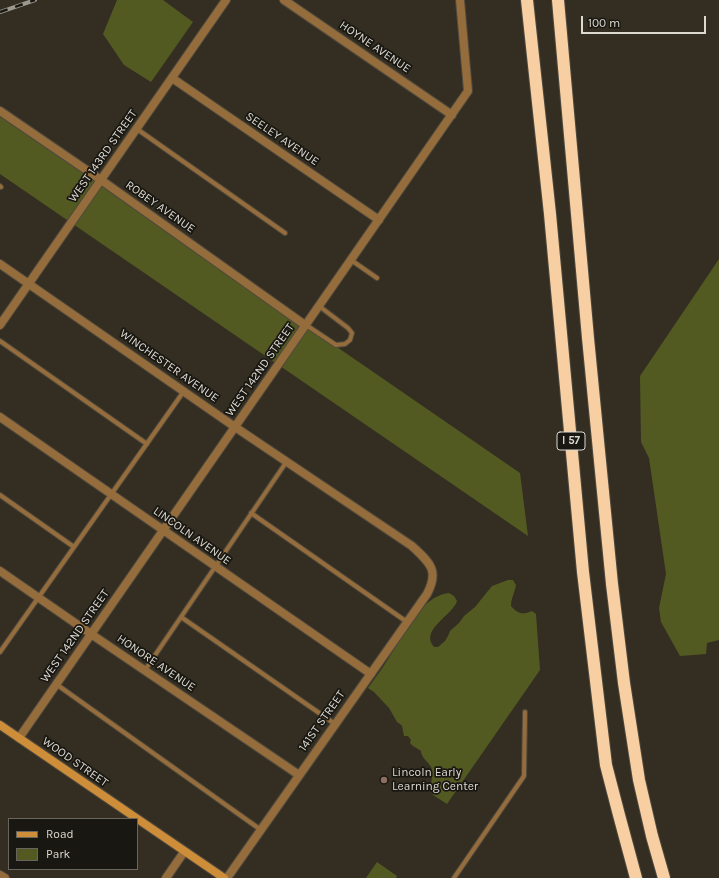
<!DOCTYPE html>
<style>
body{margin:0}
#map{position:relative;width:719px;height:878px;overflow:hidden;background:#342e22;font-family:Karla,sans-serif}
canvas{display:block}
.legend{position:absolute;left:8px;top:818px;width:130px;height:52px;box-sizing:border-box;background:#191711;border:1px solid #67655e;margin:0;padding:5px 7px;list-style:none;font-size:12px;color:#dcd9d1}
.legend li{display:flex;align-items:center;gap:8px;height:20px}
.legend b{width:20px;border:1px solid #67655e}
.scale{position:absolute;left:581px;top:16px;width:125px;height:18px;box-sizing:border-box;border:2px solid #dcd9d1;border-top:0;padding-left:5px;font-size:12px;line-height:14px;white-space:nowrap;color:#dcd9d1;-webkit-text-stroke:3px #191711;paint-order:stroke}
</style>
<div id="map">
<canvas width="719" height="878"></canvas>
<ul class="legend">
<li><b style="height:5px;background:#ce8e39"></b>Road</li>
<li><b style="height:11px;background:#525a22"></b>Park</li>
</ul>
<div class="scale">100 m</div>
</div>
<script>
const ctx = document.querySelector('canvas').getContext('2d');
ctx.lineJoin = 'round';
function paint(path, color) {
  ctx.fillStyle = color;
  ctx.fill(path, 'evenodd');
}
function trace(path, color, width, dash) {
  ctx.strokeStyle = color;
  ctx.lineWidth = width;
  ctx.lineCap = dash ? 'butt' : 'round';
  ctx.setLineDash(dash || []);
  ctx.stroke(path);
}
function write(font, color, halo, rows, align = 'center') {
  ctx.font = font + ' Karla,sans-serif';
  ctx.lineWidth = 3.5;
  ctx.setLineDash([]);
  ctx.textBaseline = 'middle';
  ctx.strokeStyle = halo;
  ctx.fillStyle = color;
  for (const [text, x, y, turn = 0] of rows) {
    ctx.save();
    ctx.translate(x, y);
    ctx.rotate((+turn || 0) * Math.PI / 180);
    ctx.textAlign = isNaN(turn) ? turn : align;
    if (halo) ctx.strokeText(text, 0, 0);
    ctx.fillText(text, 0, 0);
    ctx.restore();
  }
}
const green = new Path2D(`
 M 117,0 L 163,0 L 193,22 L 151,82 L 124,65 L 103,34 Z
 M 0,113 L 305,325 L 520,473 L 528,536 L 0,174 Z
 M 719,259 L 719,640 L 707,643 L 706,654 L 680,656 L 661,622 L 659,608 L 666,574 L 649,458 L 641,442 L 640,376 Z
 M 508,580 L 513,580 L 516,585 C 515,592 511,598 511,606 C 518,614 522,615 532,611 L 536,614 L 540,670 L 447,804 L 433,795 C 428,784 435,775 431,767 C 428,761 421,758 421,751 L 413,746 L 410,743 L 411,740 L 408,736 L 404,736 L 402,726 L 400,724 L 397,722 L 389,708 L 374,692 L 368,688 L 383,667 L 409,625 L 426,604 L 434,598 L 443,594 L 449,593 L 454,596 L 457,601 C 453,615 419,630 434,647 L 438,647 L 445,641 L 448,636 L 450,631 L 459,623 L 464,616 L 475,607 L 492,586 Z
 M 377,862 L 397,876 L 396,878 L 366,878 Z`);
const service = new Path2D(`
 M 137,129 L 285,233
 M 0,186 L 1,187
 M 351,260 L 377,278
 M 306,325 L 336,345 L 345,344 L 350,340 L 352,333 L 348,328 L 319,306
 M 0,341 L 147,444
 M 0,495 L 74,547
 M 251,513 L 407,622
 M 181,617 L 335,724
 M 0,652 L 184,391
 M 145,670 L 287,461
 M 56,684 L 261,830
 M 454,878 L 524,776 L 525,712`);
const minor = new Path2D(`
 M 284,0 L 452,115
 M 172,78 L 379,220
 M 0,111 L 101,180 L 305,325
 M 0,264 L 235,427 L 412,546 C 429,562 440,570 427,594 L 227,878
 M 0,325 L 226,0
 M 0,417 L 371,674
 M 0,571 L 91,634 L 299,775
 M 19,738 L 468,91 L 460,0
 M 0,875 L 5,878
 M 166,878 L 184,852`);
const secondary = new Path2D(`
 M 0,725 L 224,878`);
const motorway = new Path2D(`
 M 527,0 L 550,214 L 583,572 L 606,765 L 619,815 L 636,878
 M 558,0 L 588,338 L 612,584 L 624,683 L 639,780 L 652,836 L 664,878`);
const rail = new Path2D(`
 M 0,12 L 35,0`);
const markers = [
 [384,780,4,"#8d6e63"]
];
const shields = [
 [571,441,28]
];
const shieldNames = [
 ["I 57",571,441]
];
const streetNames = [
 ["HOYNE AVENUE",375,47,34],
 ["SEELEY AVENUE",282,139,34],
 ["WEST 143RD STREET",103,156,-55],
 ["ROBEY AVENUE",160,207,35],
 ["WINCHESTER AVENUE",169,366,35],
 ["WEST 142ND STREET",260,370,-55],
 ["LINCOLN AVENUE",192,536,35],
 ["WEST 142ND STREET",75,636,-55],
 ["HONORE AVENUE",156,663,34],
 ["141ST STREET",322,721,-55],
 ["WOOD STREET",75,762,35]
];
const poiNames = [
 ["Lincoln Early",392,773],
 ["Learning Center",392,787]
];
paint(green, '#525a22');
trace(service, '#4f493e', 6);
trace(minor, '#4f493e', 10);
trace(secondary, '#4f493e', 10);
trace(motorway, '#4f493e', 14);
trace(service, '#956c3b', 4);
trace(minor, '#956c3b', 8);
trace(secondary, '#ce8e39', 8);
trace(motorway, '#f7cfa2', 12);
trace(rail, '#9d998f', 4);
trace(rail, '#191711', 2.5, [8]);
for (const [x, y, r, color] of markers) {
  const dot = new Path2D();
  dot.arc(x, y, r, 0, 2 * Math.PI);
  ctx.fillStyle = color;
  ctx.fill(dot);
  trace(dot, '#191711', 1.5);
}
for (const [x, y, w] of shields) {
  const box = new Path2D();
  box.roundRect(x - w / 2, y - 9, w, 18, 3);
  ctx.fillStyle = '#191711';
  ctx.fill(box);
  trace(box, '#dcd9d1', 1);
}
write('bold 11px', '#dcd9d1', null, shieldNames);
write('12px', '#dcd9d1', '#191711', streetNames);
write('12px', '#dcd9d1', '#191711', poiNames, 'left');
</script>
